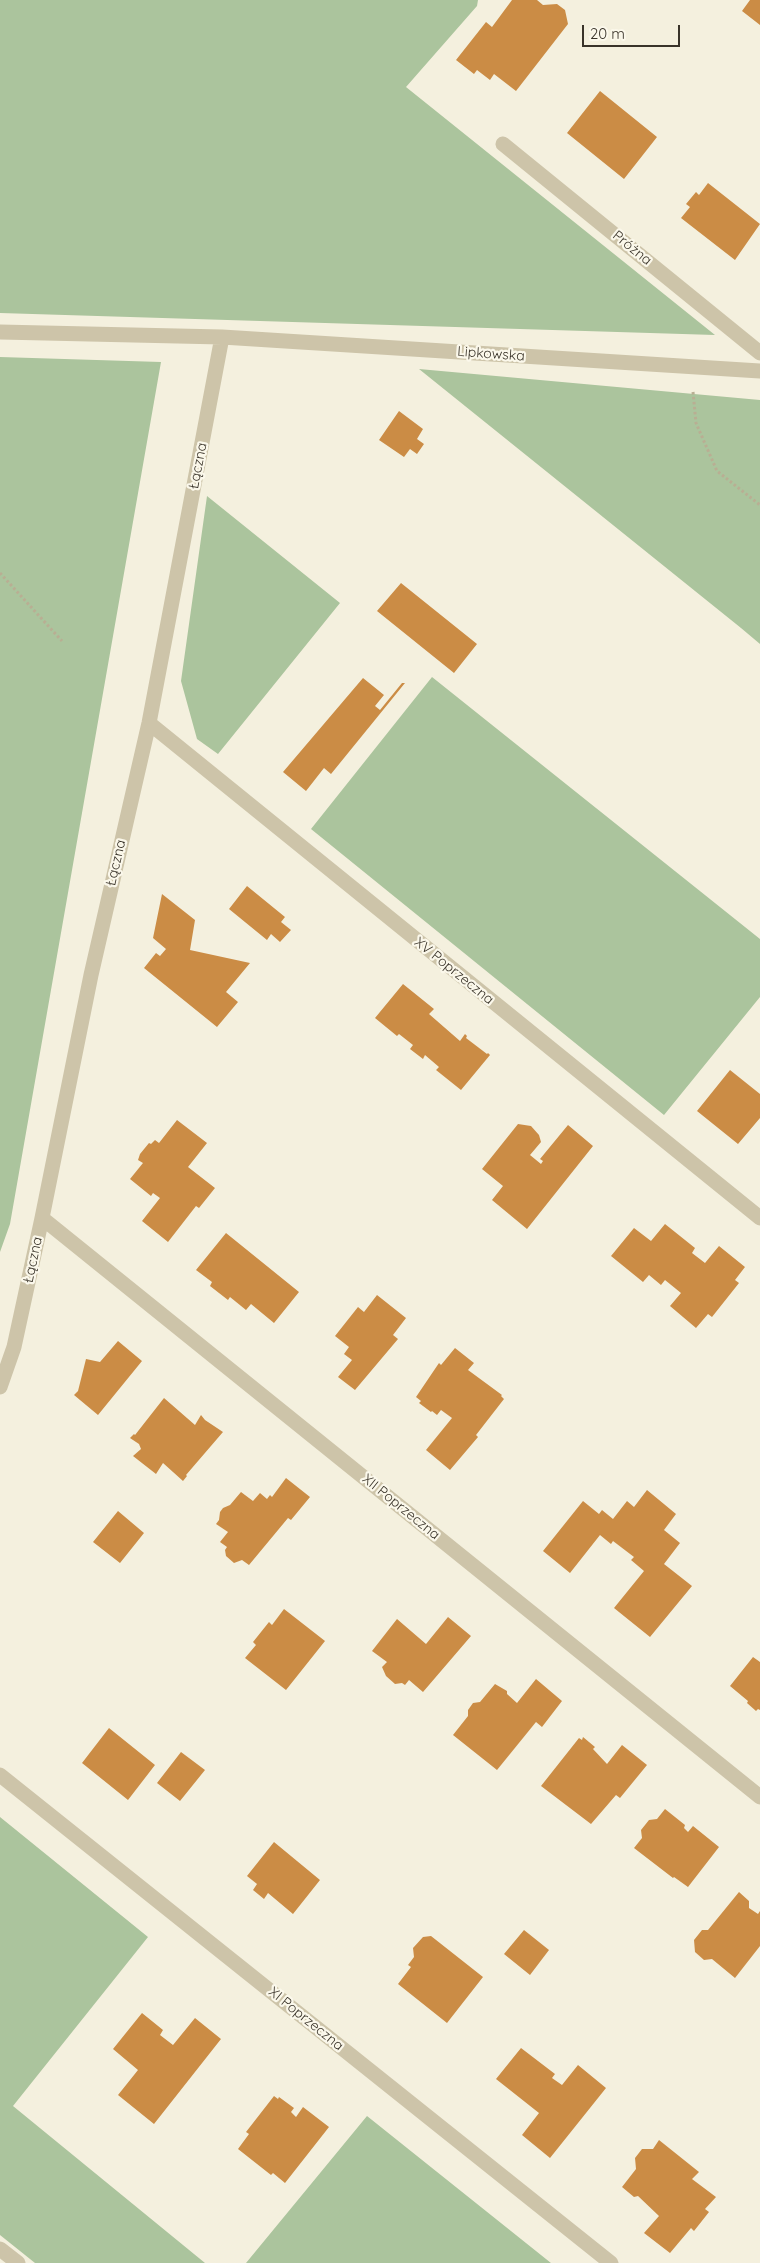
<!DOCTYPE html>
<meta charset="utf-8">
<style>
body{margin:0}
#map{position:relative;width:760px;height:2263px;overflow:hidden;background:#f4f0de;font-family:Quicksand,sans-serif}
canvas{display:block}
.scale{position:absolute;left:582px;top:25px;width:98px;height:22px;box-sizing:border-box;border:2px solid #393329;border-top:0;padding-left:6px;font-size:15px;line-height:18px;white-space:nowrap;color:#393329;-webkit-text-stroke:4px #fbf8eb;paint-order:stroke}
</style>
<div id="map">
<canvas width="760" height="2263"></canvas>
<div class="scale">20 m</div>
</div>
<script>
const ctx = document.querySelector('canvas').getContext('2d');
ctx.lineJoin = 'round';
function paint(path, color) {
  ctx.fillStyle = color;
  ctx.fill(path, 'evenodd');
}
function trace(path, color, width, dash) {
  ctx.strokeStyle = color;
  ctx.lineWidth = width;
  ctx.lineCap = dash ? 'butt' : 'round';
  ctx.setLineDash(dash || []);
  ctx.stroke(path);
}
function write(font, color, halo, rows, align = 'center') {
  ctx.font = font + ' Quicksand,sans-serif';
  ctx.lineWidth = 4.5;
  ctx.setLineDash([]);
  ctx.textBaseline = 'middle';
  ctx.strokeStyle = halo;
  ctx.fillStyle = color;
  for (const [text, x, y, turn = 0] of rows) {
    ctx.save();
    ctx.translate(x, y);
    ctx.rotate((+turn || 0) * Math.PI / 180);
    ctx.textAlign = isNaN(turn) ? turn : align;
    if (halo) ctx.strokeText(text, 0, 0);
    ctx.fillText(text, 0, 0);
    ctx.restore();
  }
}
const green = new Path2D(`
 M 0,0 L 478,0 L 477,6 L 406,87 L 715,335 L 0,313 Z
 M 0,357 L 161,362 L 10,1224 L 0,1252 Z
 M 419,369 L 760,400 L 760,644 L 741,628 Z
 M 207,496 L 340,603 L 218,754 L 197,739 L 181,681 Z
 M 432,677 L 760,939 L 760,997 L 664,1115 L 311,829 Z
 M 0,1817 L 148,1937 L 13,2106 L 205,2263 L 35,2263 L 0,2235 Z
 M 367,2116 L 551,2263 L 246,2263 Z`);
const building = new Path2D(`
 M 512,0 L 537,0 L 543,5 L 557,4 L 565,10 L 568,24 L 516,91 L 494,74 L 490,80 L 477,70 L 474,74 L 456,60 L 486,22 L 492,27 Z
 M 750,0 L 760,0 L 760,25 L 742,11 Z
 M 600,91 L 657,137 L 624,179 L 567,133 Z
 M 708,183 L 760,224 L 735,260 L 681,218 L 690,207 L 686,204 L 696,192 L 699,195 Z
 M 399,411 L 423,429 L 417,439 L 424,444 L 417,454 L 410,449 L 404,457 L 379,440 Z
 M 401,583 L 477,644 L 454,673 L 377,611 Z
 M 363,678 L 384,695 L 375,706 L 380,710 L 402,683 L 405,683 L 331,774 L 324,768 L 306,791 L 283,772 Z
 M 247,886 L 285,917 L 281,922 L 291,930 L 280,942 L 271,934 L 267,940 L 229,909 Z
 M 162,894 L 195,920 L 190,950 L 250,963 L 226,992 L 238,1002 L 217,1027 L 144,968 L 156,953 L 160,956 L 166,949 L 153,938 Z
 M 403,984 L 434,1009 L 429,1014 L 460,1041 L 465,1034 L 467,1036 L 466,1038 L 487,1054 L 488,1053 L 490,1055 L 461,1090 L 436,1070 L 439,1067 L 425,1055 L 423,1059 L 410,1049 L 413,1045 L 399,1034 L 397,1036 L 375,1018 Z
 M 730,1070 L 760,1094 L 760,1118 L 738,1144 L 697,1111 Z
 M 177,1120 L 207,1143 L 188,1167 L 215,1188 L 199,1208 L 196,1206 L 168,1242 L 142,1221 L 160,1198 L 153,1193 L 151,1196 L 130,1179 L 143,1163 L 138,1160 L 140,1154 L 149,1143 L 151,1144 L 155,1140 L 159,1143 Z
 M 518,1124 L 531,1126 L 539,1135 L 541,1142 L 530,1155 L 541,1164 L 543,1161 L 540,1159 L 568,1125 L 593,1146 L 527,1229 L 492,1200 L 503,1186 L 482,1169 Z
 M 665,1224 L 695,1248 L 692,1253 L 705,1263 L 719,1246 L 745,1267 L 735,1280 L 739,1283 L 712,1317 L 708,1314 L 696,1328 L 670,1306 L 681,1293 L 665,1280 L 661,1285 L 649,1275 L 643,1282 L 611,1256 L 634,1228 L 651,1241 Z
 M 226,1233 L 299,1292 L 274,1323 L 251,1304 L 246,1310 L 230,1297 L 228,1300 L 210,1286 L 212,1282 L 196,1270 Z
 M 377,1295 L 406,1318 L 393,1335 L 398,1339 L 355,1390 L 338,1377 L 352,1360 L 344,1354 L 349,1347 L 335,1336 L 358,1307 L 364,1312 Z
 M 118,1341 L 142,1361 L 98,1415 L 74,1395 L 78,1391 L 86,1359 L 100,1362 Z
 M 455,1348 L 474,1363 L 468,1370 L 502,1395 L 501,1396 L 504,1399 L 476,1435 L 478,1437 L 450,1470 L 426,1450 L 452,1418 L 441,1410 L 437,1415 L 432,1411 L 431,1412 L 419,1403 L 421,1401 L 416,1397 L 439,1363 L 441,1365 Z
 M 164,1398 L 195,1425 L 201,1415 L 205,1420 L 223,1432 L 186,1475 L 187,1476 L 183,1481 L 163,1463 L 156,1474 L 133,1456 L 141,1449 L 139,1444 L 130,1438 L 134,1434 L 135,1435 Z
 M 286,1478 L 310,1497 L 291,1520 L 288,1518 L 249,1565 L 242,1560 L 234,1563 L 226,1556 L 225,1550 L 227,1547 L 220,1542 L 228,1532 L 216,1524 L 219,1520 L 220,1512 L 223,1508 L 230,1505 L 241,1492 L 253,1501 L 260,1493 L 267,1499 L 270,1495 L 272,1497 Z
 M 647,1490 L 676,1514 L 664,1530 L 680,1543 L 664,1564 L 692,1586 L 650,1637 L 614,1608 L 644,1571 L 631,1560 L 634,1557 L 613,1541 L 611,1544 L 600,1535 L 570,1573 L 543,1551 L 583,1501 L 599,1514 L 602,1510 L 613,1519 L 627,1501 L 634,1507 Z
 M 118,1511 L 144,1533 L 120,1563 L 93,1542 Z
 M 284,1609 L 325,1641 L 286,1690 L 245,1658 L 256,1645 L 253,1642 L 269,1622 L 272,1625 Z
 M 448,1617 L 471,1636 L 423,1692 L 409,1680 L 405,1685 L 402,1683 L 395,1684 L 386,1676 L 382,1667 L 387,1662 L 372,1651 L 397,1619 L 426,1644 Z
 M 753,1657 L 760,1662 L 760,1710 L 758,1709 L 756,1711 L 747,1703 L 748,1701 L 730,1686 Z
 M 536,1679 L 562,1701 L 542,1727 L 536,1722 L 497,1770 L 453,1735 L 468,1716 L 468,1710 L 473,1703 L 480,1702 L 495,1684 L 507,1691 L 507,1694 L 517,1703 Z
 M 109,1728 L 155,1765 L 128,1800 L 82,1763 Z
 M 583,1737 L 595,1747 L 593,1749 L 607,1764 L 622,1745 L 647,1765 L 620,1798 L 616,1795 L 591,1824 L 541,1786 L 579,1738 L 582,1740 Z
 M 181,1752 L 205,1770 L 180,1801 L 157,1783 Z
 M 665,1809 L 685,1825 L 684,1828 L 688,1832 L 693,1826 L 719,1847 L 688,1887 L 674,1877 L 673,1878 L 634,1848 L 642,1838 L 641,1830 L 649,1820 L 657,1819 Z
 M 274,1842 L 320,1880 L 293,1914 L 268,1893 L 264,1899 L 253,1890 L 257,1884 L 247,1876 Z
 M 739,1892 L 749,1901 L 749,1908 L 758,1914 L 760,1911 L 760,1946 L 735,1978 L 712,1959 L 704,1960 L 695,1952 L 694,1940 L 702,1930 L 708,1930 Z
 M 524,1930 L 549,1950 L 530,1975 L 504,1954 Z
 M 431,1936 L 483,1977 L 447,2023 L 398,1984 L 411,1967 L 408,1965 L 414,1957 L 413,1948 L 423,1937 Z
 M 142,2013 L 163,2030 L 160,2035 L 173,2045 L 195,2018 L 221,2039 L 154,2124 L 118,2095 L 138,2070 L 113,2049 Z
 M 521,2048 L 555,2074 L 552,2078 L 562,2085 L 578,2065 L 606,2088 L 550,2158 L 522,2135 L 539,2113 L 496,2079 Z
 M 274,2096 L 278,2099 L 279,2097 L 294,2108 L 291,2112 L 296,2117 L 303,2107 L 329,2127 L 285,2183 L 273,2173 L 271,2175 L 238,2149 L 249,2134 L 246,2132 Z
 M 659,2140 L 699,2172 L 692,2179 L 716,2197 L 705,2209 L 709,2212 L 694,2231 L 691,2228 L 670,2253 L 644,2233 L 659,2216 L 638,2196 L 634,2197 L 622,2187 L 636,2169 L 635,2158 L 642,2149 L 653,2149 Z`);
const path = new Path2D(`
 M 693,392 L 696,423 L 717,471 L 760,505
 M 0,573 L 62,641`);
const minor = new Path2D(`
 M 503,144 L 760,353
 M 0,332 L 222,337 L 760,371
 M 149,723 L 760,1218
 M 42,1218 L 760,1797
 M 0,1387 L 14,1347 L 42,1218 L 91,975 L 149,723 L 222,337
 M 0,1775 L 611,2263
 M 0,2249 L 18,2263`);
const streetNames = [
 ["Próżna",632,248,39],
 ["Lipkowska",491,354,4],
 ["Łączna",198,466,-79],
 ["Łączna",116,863,-77],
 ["XV Poprzeczna",454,971,39],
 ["Łączna",33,1260,-78],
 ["XII Poprzeczna",401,1507,39],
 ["XI Poprzeczna",306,2019,39]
];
paint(green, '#abc49d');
paint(building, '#cb8c45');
trace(path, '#b9ae93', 3, [2.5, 2.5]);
trace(minor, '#cdc4a9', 15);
write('14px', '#393329', '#fbf8eb', streetNames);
</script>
